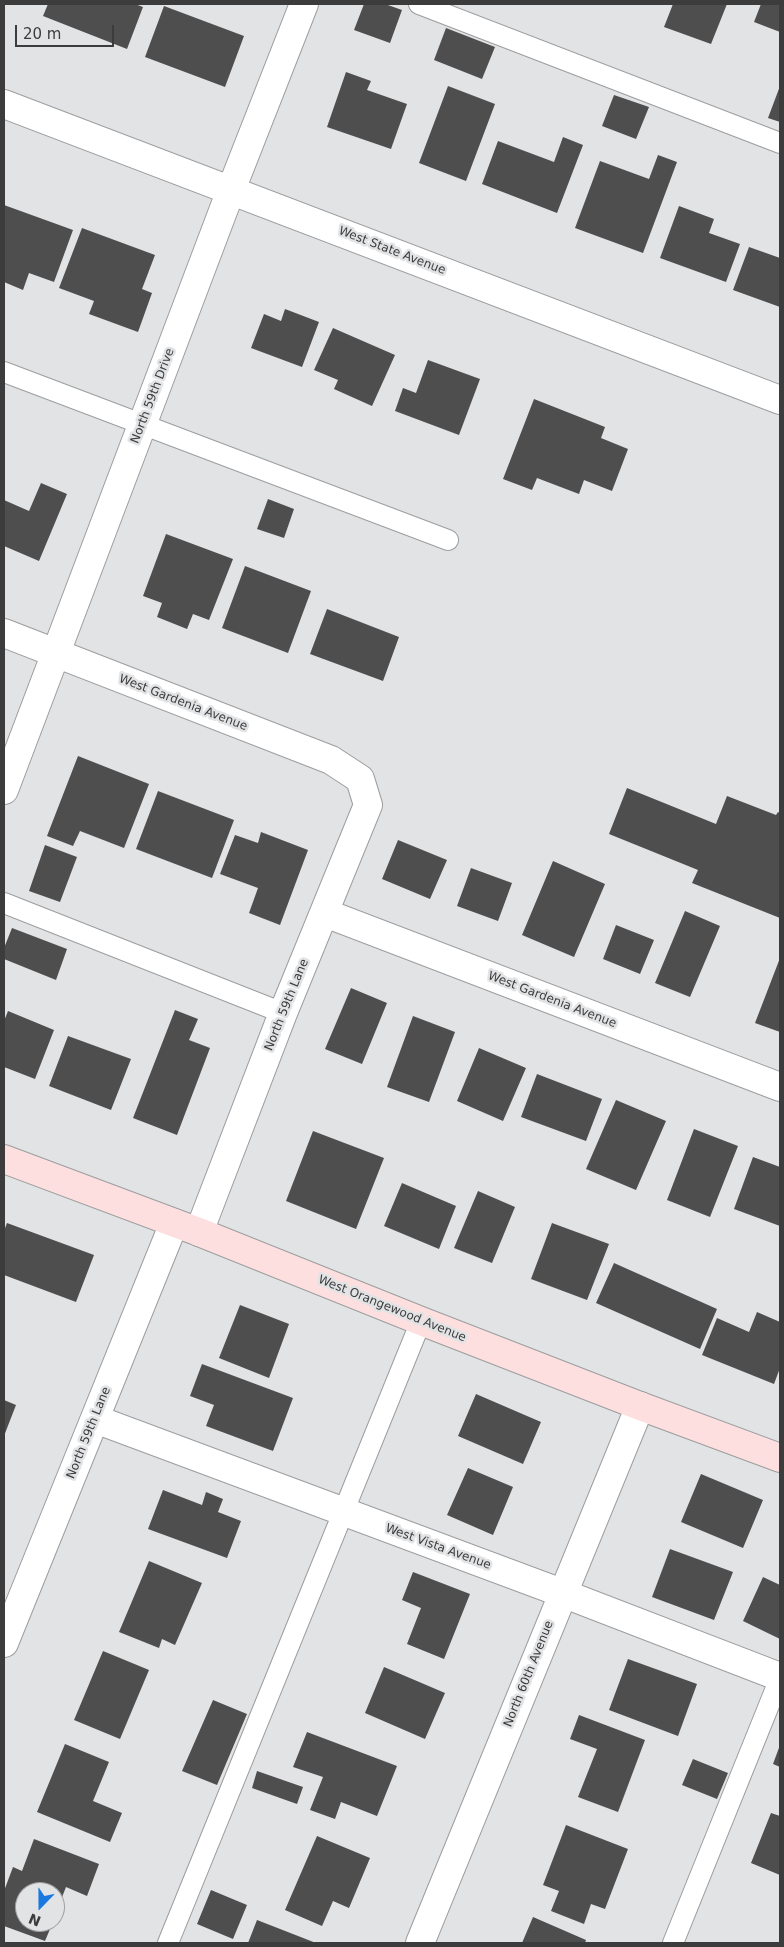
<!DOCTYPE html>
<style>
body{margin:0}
#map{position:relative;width:784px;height:1947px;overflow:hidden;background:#e2e3e5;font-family:"DejaVu Sans",sans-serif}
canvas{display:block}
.frame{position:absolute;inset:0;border:5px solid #3c3c3d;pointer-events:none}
.north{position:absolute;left:15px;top:1882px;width:50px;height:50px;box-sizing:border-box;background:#e2e3e5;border:1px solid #a0a0a2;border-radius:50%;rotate:202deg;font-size:14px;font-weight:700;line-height:20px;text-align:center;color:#3c3c3d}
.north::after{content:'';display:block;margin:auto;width:18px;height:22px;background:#1a78e1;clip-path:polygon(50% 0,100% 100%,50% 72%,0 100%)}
.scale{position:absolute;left:15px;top:25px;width:99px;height:22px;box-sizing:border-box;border:2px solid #3c3c3d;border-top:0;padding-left:6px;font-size:15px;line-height:18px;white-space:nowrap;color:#3c3c3d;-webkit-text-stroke:4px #e2e3e5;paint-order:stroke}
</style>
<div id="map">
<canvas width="784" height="1947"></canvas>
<div class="frame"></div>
<div class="north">N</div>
<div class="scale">20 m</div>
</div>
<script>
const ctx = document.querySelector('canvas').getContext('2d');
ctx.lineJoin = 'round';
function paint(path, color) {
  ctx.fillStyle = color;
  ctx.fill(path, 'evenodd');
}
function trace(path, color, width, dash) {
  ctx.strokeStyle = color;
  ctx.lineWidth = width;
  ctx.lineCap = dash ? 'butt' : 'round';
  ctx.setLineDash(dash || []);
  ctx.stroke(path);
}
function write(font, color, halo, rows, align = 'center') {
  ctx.font = font + ' "DejaVu Sans",sans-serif';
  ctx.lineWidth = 5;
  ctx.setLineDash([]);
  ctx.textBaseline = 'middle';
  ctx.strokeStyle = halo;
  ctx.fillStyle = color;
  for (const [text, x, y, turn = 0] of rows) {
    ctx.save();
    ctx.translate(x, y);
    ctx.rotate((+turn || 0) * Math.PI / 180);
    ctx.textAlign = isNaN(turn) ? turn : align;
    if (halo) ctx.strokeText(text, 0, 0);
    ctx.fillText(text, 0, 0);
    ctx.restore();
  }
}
const building = new Path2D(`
 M 48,4 L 135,4 L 143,7 L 127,49 L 43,16 Z
 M 364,4 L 385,4 L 402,10 L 390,43 L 354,30 Z
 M 673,4 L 727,4 L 711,44 L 664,27 Z
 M 761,4 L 780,4 L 780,32 L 754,22 Z
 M 164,6 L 244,36 L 225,87 L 145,57 Z
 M 446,28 L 495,47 L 482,79 L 434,60 Z
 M 346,72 L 371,81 L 367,90 L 407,104 L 391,149 L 327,127 Z
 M 448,86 L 495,104 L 466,181 L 419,163 Z
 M 780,86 L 780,122 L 768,118 Z
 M 614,95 L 649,107 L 636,139 L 602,126 Z
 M 563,137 L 583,145 L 557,213 L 482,184 L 498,141 L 554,162 Z
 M 658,155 L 677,162 L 643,253 L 575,228 L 600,161 L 649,179 Z
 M 4,205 L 73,230 L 54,282 L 29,273 L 23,290 L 4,282 Z
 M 679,206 L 714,219 L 709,233 L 740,244 L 726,282 L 660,258 Z
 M 82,228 L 155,255 L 142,289 L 152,293 L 138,332 L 89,314 L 94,301 L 59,288 Z
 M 749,247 L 780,258 L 780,307 L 733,290 Z
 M 285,309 L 319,322 L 302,367 L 251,348 L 264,314 L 281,321 Z
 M 333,328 L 395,355 L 372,406 L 334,389 L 338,380 L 314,370 Z
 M 428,360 L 480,379 L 459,435 L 395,411 L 403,388 L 416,393 Z
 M 534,399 L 605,427 L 601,438 L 628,449 L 612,491 L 584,480 L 579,494 L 537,478 L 532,490 L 503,479 Z
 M 41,483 L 67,494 L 39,561 L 4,546 L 4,500 L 29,511 Z
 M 268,499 L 294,509 L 284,538 L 257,529 Z
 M 166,534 L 233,559 L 209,620 L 193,614 L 187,629 L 157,617 L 162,603 L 143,596 Z
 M 245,566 L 311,591 L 288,653 L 222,628 Z
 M 327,609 L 399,637 L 383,681 L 310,654 Z
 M 78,756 L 149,784 L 124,848 L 80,831 L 73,846 L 47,836 Z
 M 627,788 L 716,824 L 727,796 L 776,815 L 778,812 L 780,813 L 780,918 L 692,883 L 698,870 L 609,834 Z
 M 158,791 L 234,820 L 212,878 L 136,849 Z
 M 261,832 L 308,850 L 280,925 L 249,913 L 258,888 L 220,874 L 235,835 L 258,843 Z
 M 398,840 L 447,860 L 430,899 L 382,879 Z
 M 45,845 L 77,857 L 60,902 L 29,891 Z
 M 553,861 L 605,884 L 574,957 L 522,935 Z
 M 471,868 L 512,883 L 498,921 L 457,906 Z
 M 685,911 L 720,926 L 690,997 L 655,983 Z
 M 616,925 L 654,940 L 640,974 L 603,959 Z
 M 12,928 L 67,949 L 56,980 L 4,959 L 4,948 Z
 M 780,958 L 780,1032 L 755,1023 Z
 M 351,988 L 387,1003 L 362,1064 L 325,1049 Z
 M 175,1010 L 198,1019 L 189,1040 L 210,1048 L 177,1135 L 133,1118 Z
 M 8,1011 L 54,1030 L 35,1079 L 4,1067 L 4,1021 Z
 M 413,1016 L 455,1032 L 429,1102 L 387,1087 Z
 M 68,1036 L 131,1059 L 111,1110 L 49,1086 Z
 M 479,1048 L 526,1068 L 503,1121 L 457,1101 Z
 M 537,1074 L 602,1099 L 586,1141 L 521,1117 Z
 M 616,1100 L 666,1121 L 636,1190 L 586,1169 Z
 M 694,1129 L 738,1146 L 710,1217 L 667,1200 Z
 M 313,1131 L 384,1158 L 356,1229 L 286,1201 Z
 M 753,1157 L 780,1167 L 780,1226 L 734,1209 Z
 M 402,1183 L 456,1206 L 439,1249 L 384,1226 Z
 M 478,1191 L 515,1207 L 492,1263 L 454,1248 Z
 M 7,1223 L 94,1255 L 76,1302 L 4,1275 L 4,1231 Z
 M 552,1223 L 609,1244 L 587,1300 L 531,1279 Z
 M 614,1263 L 717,1309 L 700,1349 L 596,1303 Z
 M 240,1305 L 289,1324 L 269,1378 L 219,1358 Z
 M 757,1312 L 780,1322 L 780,1368 L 774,1384 L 702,1355 L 717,1318 L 749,1332 Z
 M 202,1364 L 293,1398 L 273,1451 L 206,1426 L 214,1405 L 190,1396 Z
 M 476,1394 L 541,1422 L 523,1464 L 458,1436 Z
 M 4,1400 L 16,1405 L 4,1436 Z
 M 468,1468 L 513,1487 L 493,1535 L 447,1515 Z
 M 701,1474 L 763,1500 L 743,1548 L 681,1522 Z
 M 163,1490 L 202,1505 L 206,1492 L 223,1499 L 218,1512 L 241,1521 L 227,1558 L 148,1529 Z
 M 670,1549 L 733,1572 L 714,1620 L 652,1597 Z
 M 149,1561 L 202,1583 L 175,1645 L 162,1639 L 159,1648 L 119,1632 Z
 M 413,1572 L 470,1594 L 444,1659 L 407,1644 L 421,1608 L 402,1600 Z
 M 763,1577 L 780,1585 L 780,1639 L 743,1621 Z
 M 103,1651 L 149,1670 L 120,1739 L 74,1720 Z
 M 628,1659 L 697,1684 L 678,1736 L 609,1710 Z
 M 384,1667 L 445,1693 L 425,1739 L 365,1713 Z
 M 213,1700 L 247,1714 L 217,1785 L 182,1771 Z
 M 579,1715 L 645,1740 L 618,1812 L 578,1797 L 597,1749 L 570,1739 Z
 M 307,1732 L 397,1766 L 377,1816 L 341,1802 L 335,1819 L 310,1810 L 323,1777 L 293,1767 Z
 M 65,1744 L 109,1762 L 93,1801 L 122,1813 L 110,1842 L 37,1812 Z
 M 780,1745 L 780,1767 L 773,1764 Z
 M 693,1759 L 728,1773 L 717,1799 L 682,1785 Z
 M 257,1771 L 303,1787 L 297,1804 L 252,1788 Z
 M 771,1813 L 780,1816 L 780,1875 L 751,1863 Z
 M 566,1825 L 628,1849 L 605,1909 L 591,1904 L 584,1924 L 551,1911 L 559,1891 L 543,1885 Z
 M 317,1836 L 370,1858 L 349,1908 L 333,1901 L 322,1926 L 285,1910 Z
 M 34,1839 L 99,1864 L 87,1896 L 66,1887 L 55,1915 L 55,1892 L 25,1892 L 25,1922 L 53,1922 L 45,1941 L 4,1926 L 4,1891 L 13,1867 L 22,1871 Z
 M 211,1890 L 247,1905 L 233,1939 L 197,1924 Z
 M 533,1917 L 586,1940 L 585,1943 L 522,1943 Z
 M 257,1920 L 316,1943 L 248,1943 Z`);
const lane = new Path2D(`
 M 419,4 L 780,143
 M 4,372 L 448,540
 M 4,903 L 283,1013
 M 168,1943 L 421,1321
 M 673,1943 L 780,1678`);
const street = new Path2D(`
 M 4,104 L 780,400
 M 4,633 L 331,760 L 360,779 L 368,805 L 283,1013 L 199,1232
 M 4,790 L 231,190 L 304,4
 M 325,913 L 780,1087
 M 95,1419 L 562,1593 L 780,1677
 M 4,1643 L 174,1223
 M 420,1943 L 640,1406`);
const secondary = new Path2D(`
 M 4,1159 L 199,1232 L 421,1321 L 640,1406 L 780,1458`);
const streetNames = [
 ["West State Avenue",392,251,21],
 ["North 59th Drive",153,396,-69],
 ["West Gardenia Avenue",183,703,21],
 ["West Gardenia Avenue",552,1000,21],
 ["North 59th Lane",287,1005,-68],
 ["West Orangewood Avenue",392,1309,22],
 ["North 59th Lane",89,1433,-68],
 ["West Vista Avenue",438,1547,20],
 ["North 60th Avenue",529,1674,-68]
];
paint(building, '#4e4e4f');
trace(lane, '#9c9d9f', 22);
trace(street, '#9c9d9f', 30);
trace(secondary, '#9c9d9f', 30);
trace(lane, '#fff', 20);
trace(street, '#fff', 28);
trace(secondary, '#fddfdf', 28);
write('12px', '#3c3c3d', '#e2e3e5', streetNames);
</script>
